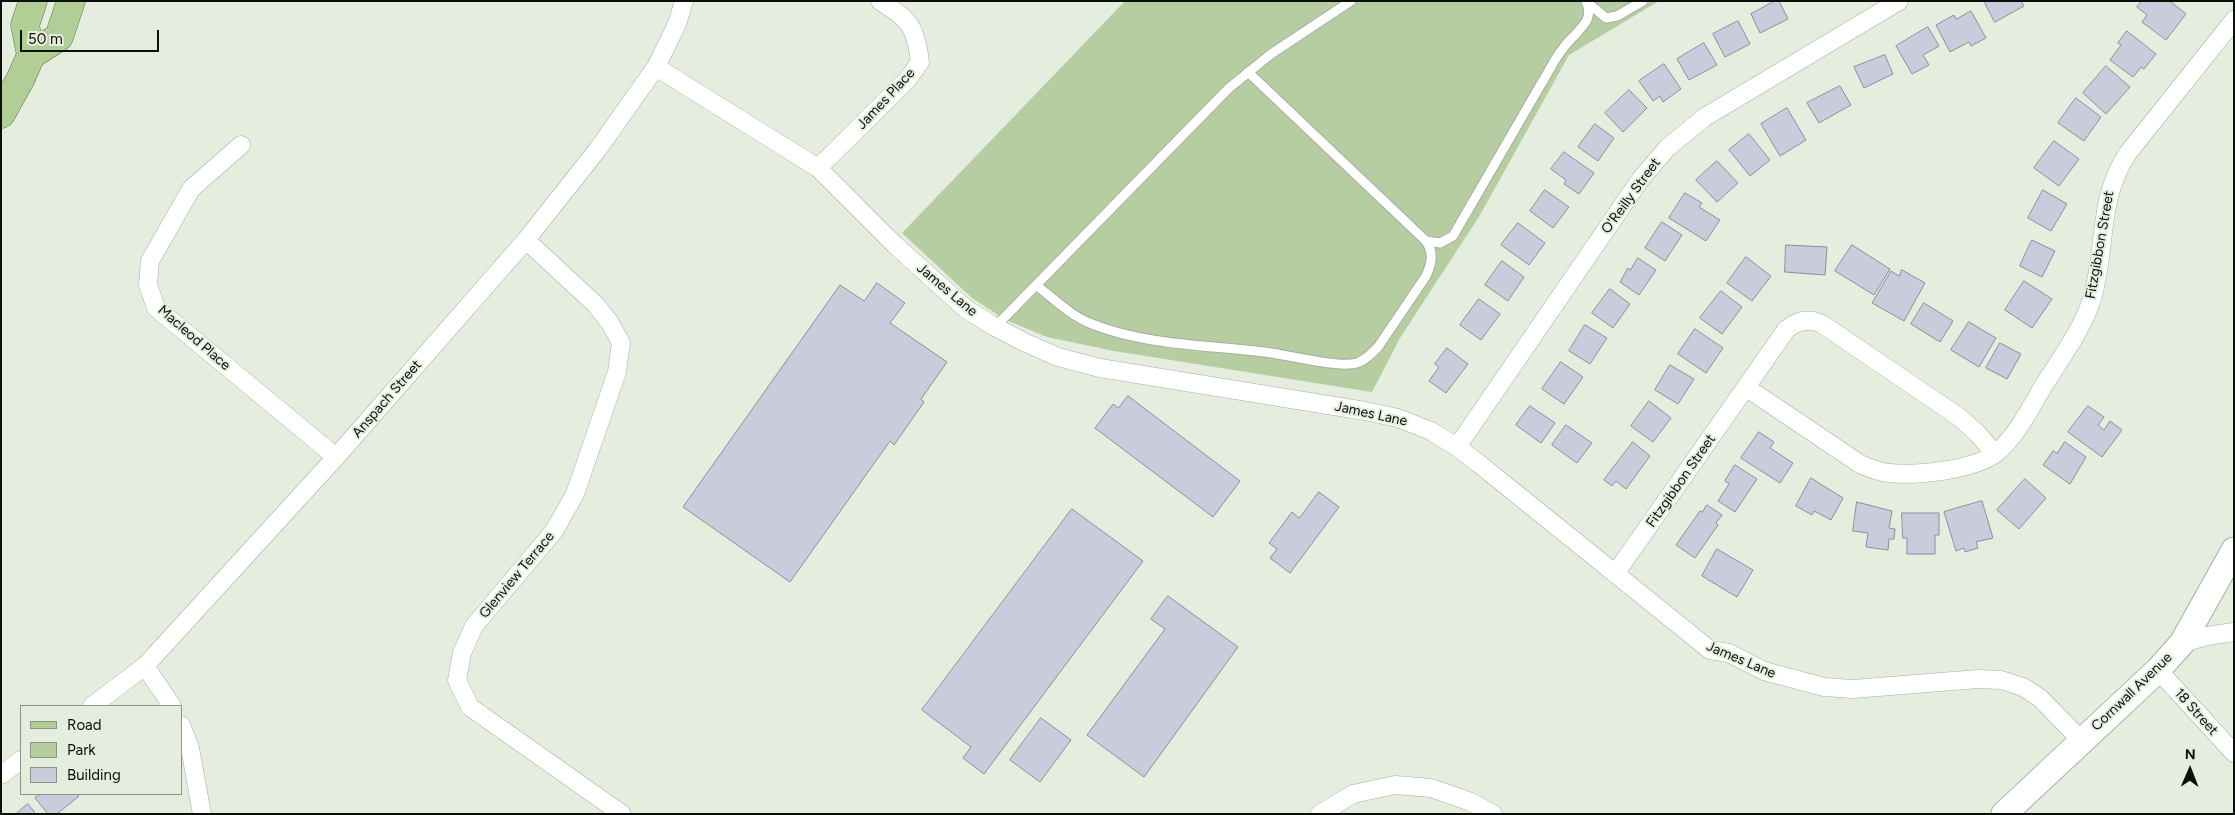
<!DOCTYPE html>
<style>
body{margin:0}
#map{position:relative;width:2235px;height:815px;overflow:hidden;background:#e4edde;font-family:Figtree,sans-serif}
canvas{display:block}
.frame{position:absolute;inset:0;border:2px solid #0c0e0a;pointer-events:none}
.legend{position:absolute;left:20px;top:705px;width:162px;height:90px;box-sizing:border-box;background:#e4edde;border:1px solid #8e9489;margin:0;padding:6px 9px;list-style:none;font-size:15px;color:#0c0e0a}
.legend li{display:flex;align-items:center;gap:10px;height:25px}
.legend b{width:25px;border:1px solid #8e9489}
.north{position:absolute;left:2165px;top:745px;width:50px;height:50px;-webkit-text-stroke:4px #e4edde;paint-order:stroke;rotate:1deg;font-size:14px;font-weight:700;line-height:20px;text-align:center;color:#0c0e0a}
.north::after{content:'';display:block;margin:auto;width:18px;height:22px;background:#0c0e0a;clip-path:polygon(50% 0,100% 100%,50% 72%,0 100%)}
.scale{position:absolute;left:20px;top:30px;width:139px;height:22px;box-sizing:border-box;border:2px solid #0c0e0a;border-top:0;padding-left:6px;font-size:15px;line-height:18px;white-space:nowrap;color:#0c0e0a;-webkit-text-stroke:4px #e4edde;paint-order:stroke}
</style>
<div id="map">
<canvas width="2235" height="815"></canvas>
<div class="frame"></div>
<ul class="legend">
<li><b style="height:6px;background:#b2ce97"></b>Road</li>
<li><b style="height:14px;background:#b5cda1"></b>Park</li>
<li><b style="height:14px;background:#c9ccdb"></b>Building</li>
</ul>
<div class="north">N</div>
<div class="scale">50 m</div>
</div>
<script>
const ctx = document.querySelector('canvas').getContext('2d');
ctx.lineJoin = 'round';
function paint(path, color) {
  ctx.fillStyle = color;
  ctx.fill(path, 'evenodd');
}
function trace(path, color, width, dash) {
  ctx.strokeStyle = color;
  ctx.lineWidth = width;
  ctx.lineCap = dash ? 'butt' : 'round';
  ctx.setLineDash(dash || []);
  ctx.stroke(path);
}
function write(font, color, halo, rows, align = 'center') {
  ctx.font = font + ' Figtree,sans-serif';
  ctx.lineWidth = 4;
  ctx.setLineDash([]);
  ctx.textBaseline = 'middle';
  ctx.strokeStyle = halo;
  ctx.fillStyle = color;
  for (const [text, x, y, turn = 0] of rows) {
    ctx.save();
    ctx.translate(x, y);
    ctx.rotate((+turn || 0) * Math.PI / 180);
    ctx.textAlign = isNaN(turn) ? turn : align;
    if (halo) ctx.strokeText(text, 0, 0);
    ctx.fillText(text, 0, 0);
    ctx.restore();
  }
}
const green = new Path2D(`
 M 1125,1 L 1659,1 L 1569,55 L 1480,215 L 1400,338 L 1372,392 L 1114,351 L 1047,337 L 1006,320 L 972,298 L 902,233 Z`);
const building = new Path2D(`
 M 1775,1 L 1779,1 L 1788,19 L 1760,33 L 1751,14 Z
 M 1984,1 L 2021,1 L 2024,6 L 1995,22 Z
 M 2142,1 L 2170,1 L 2186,14 L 2166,40 L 2142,22 L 2147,15 L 2137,7 Z
 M 1971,11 L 1986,38 L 1971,46 L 1969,42 L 1950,52 L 1936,25 L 1954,15 L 1956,19 Z
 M 1738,21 L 1750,44 L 1725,57 L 1713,34 Z
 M 1928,27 L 1939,46 L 1923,55 L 1929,65 L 1912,74 L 1896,46 Z
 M 2127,31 L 2156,54 L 2144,69 L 2141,67 L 2133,77 L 2110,60 L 2121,45 L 2118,43 Z
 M 1704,43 L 1717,65 L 1689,80 L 1677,59 Z
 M 1885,55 L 1893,74 L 1864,88 L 1854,67 Z
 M 1664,64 L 1681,89 L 1663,102 L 1660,96 L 1653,101 L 1639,81 Z
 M 2106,66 L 2130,87 L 2106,114 L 2083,93 Z
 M 1840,86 L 1851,105 L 1819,123 L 1807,103 Z
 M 1629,90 L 1647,108 L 1623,132 L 1605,113 Z
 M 2076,98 L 2101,117 L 2084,141 L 2058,123 Z
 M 1787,108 L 1806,140 L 1780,156 L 1761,124 Z
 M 1595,124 L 1614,138 L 1598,161 L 1578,147 Z
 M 1749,134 L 1770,160 L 1750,176 L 1729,150 Z
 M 2054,141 L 2079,159 L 2059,186 L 2034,168 Z
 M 1564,152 L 1594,173 L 1579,194 L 1564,184 L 1566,180 L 1551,169 Z
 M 1717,161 L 1738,183 L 1717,202 L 1696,180 Z
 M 1545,190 L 1569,207 L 1553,228 L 1530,211 Z
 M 2043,190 L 2067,204 L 2051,231 L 2028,218 Z
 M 1685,193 L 1702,203 L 1699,207 L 1720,220 L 1706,241 L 1669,218 Z
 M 1662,222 L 1682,235 L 1665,261 L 1645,248 Z
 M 1518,223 L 1545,243 L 1529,265 L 1501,245 Z
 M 2032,240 L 2055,251 L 2042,277 L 2020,266 Z
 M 1786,245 L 1827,247 L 1825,275 L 1785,272 Z
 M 1852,245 L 1890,269 L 1874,295 L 1835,271 Z
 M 1746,257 L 1771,276 L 1752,301 L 1727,283 Z
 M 1638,258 L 1656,270 L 1639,295 L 1620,282 L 1628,268 L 1630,270 Z
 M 1502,261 L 1524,277 L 1508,301 L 1485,285 Z
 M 1902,270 L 1925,283 L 1904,321 L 1872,303 L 1891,271 L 1899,276 Z
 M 2024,281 L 2052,299 L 2032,328 L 2005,310 Z
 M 877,283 L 905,303 L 890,323 L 947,362 L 921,399 L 924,402 L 894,445 L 890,441 L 790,582 L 683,507 L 840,285 L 864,301 Z
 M 1610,289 L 1630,304 L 1613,328 L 1592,313 Z
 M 1721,291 L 1742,307 L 1722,334 L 1700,318 Z
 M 1479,299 L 1500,314 L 1481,340 L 1460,325 Z
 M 1924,303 L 1953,321 L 1940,342 L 1911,324 Z
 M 1969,322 L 1996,338 L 1979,367 L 1951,350 Z
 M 1585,325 L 1607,338 L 1590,364 L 1569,351 Z
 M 1695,329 L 1723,348 L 1706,373 L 1678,354 Z
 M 2000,343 L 2021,354 L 2007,379 L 1986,368 Z
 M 1447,348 L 1468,364 L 1446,393 L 1429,381 L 1439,367 L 1435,364 Z
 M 1561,362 L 1583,377 L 1564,404 L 1542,389 Z
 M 1670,365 L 1694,379 L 1678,404 L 1655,390 Z
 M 1128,396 L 1240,481 L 1213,517 L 1095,428 L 1113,404 L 1118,408 Z
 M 1649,401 L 1671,418 L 1653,442 L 1631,426 Z
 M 1530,406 L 1555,423 L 1541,443 L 1516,425 Z
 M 2088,406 L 2104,417 L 2098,425 L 2104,430 L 2110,421 L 2122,430 L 2102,457 L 2068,432 Z
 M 1566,425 L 1592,443 L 1577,463 L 1552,445 Z
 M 1759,432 L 1774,442 L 1770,448 L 1793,463 L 1780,483 L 1741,458 Z
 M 1633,442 L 1650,456 L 1626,489 L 1616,481 L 1612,486 L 1604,480 Z
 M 2065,442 L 2086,457 L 2070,484 L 2043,465 L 2053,451 L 2057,453 Z
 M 1735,465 L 1757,479 L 1735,512 L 1718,501 L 1729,484 L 1725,481 Z
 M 1811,478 L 1843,498 L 1831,520 L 1814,511 L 1812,515 L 1796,506 Z
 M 2025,479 L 2046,498 L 2019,529 L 1997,510 Z
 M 1319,492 L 1339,507 L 1290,573 L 1270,558 L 1277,549 L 1269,543 L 1292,512 L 1299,518 Z
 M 1982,501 L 1993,538 L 1976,542 L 1978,548 L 1965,552 L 1964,548 L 1956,551 L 1944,512 Z
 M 1857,502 L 1892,511 L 1889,528 L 1895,529 L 1894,539 L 1889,539 L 1888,550 L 1866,547 L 1868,533 L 1853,531 Z
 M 1707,505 L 1722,515 L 1716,523 L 1718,525 L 1695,558 L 1676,545 L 1700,511 L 1702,512 Z
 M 1072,509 L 1143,561 L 984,774 L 963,758 L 971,747 L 922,710 Z
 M 1902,513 L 1939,513 L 1939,535 L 1935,535 L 1935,554 L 1907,554 L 1907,538 L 1903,538 Z
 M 1717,549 L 1753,570 L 1737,597 L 1702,576 Z
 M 1168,596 L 1238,647 L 1144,777 L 1087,735 L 1165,629 L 1151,619 Z
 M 1041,718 L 1071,740 L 1040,782 L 1010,760 Z
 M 41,794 L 77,794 L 79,796 L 57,814 L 48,814 L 35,798 Z
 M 28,804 L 36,814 L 16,814 Z`);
const lane = new Path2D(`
 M 1588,3 L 1606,18 L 1617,16 L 1643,1
 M 1426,241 L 1440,243 L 1453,236 L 1555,60 C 1560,52 1565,45 1572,38 C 1583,26 1594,18 1586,1
 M 1036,285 C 1054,299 1071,316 1092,324 C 1147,346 1213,345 1271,353 C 1292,356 1339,368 1357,363 C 1366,360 1372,353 1378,347 L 1426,276 C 1432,263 1434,253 1426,241 L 1248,72
 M 995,327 L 1229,88 L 1271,54 L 1351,1`);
const street = new Path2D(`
 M 656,67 L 818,168 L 895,245 L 966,309 L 995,327 L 1026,343 L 1058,357 L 1100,368 L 1365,411 L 1398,418 L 1431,431 L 1457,447 L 1478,463 L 1710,650 L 1729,653 L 1764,671 L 1824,687 L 1853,689 L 1978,679 L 2001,680 L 2023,687 L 2040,698 L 2081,740
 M 241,145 L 191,189 L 150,261 L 148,285 L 156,308 L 336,457
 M 818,168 L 908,79 L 920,62 C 916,28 910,19 880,1
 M 526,240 L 596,305 L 610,323 L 621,343 L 617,372 L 575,494 L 554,531 L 474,626 L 462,653 L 457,680 L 470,707 L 622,814
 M 1747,388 L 1860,464 C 1869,468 1879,472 1889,473 C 1916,476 1974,470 1996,453 C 2017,436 2030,408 2044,385 C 2061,358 2082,330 2092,299 C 2107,248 2097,199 2128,153 L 2234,20
 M 1457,447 L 1640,180 L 1667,148 L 1705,117 L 1899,1
 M 1615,574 L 1786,330 C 1797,320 1809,318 1822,324 L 1959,417 L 1978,434 L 1995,454
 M 2182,643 L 2207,636 L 2234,632
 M 145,666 L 172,706
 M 2158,670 L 2234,753
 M 92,706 L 145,666 L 336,457 L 526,240 L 598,149 L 656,67 L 677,24 L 684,1
 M 181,725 L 190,748 L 202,814
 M 1,775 L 21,760
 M 1320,814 L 1353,794 L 1395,785 L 1431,788 L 1471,802 L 1493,814`);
const secondary = new Path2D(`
 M 2004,814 L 2158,670 L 2182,643 L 2234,550`);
const primary = new Path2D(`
 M 31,55 L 59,37 L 71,1
 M 1,114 L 21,78 L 31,55 L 25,25 L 33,1`);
const streetNames = [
 ["James Place",886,99,-47],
 ["O'Reilly Street",1631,196,-54],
 ["Fitzgibbon Street",2100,245,-80],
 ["James Lane",947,290,40],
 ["Macleod Place",194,338,41],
 ["Anspach Street",387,399,-49],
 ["James Lane",1371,414,12],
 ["Fitzgibbon Street",1681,481,-55],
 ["Glenview Terrace",517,575,-50],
 ["James Lane",1741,660,23],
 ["Cornwall Avenue",2132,692,-44],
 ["18 Street",2196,712,48]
];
paint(green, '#b5cda1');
paint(building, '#c9ccdb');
trace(building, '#8c8e9d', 1);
trace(lane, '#a6aea0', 11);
trace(street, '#a6aea0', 19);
trace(secondary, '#a6aea0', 27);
trace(primary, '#577638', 29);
trace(lane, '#fff', 9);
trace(street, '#fff', 18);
trace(secondary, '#fff', 25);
trace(primary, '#b2ce97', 28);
write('14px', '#0c0e0a', '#e4edde', streetNames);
</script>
